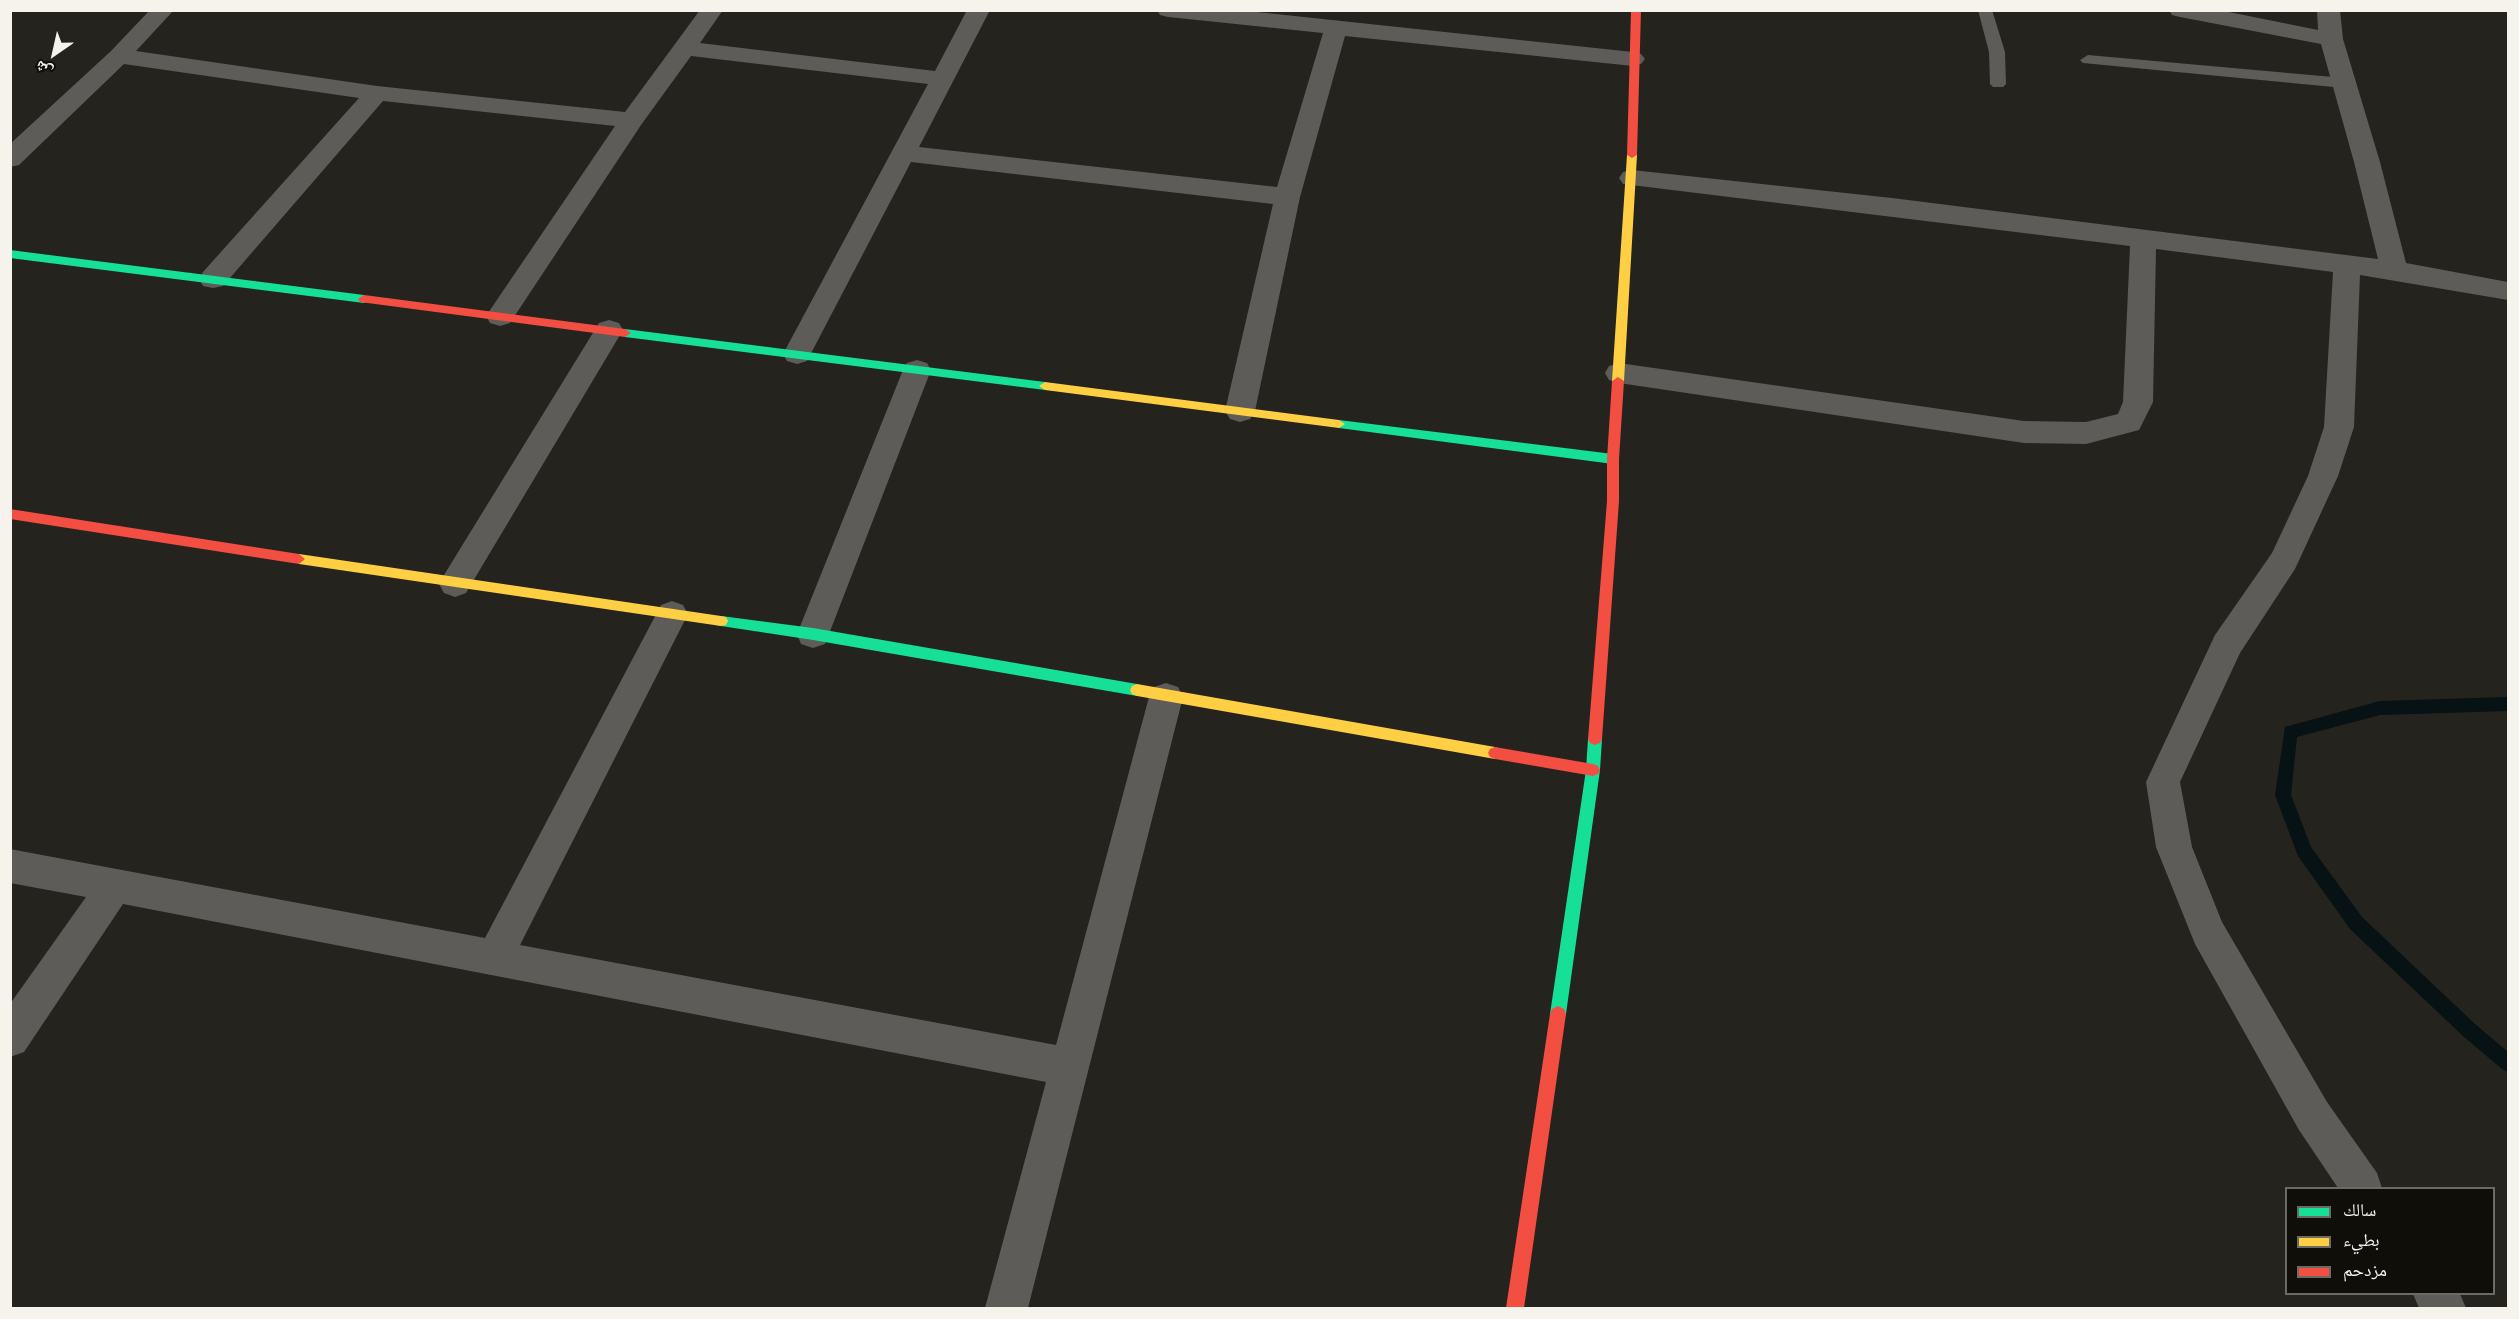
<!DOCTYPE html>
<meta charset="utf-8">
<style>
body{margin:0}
#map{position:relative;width:2519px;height:1319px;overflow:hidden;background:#24231e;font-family:Roboto,"Noto Naskh Arabic",sans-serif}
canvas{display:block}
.frame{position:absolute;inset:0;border:12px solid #f6f3ec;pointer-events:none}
.legend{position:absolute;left:2285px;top:1187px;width:210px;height:108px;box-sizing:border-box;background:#0f0e09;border:2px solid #6b6a64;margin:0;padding:8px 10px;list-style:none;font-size:18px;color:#f6f3ec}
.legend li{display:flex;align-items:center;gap:12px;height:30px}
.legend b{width:30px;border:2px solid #6b6a64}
.north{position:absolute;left:24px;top:24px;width:60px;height:60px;-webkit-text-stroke:4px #0f0e09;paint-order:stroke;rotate:214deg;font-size:16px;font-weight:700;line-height:24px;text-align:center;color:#f6f3ec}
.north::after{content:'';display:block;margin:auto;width:21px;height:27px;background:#f6f3ec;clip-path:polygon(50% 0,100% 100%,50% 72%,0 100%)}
</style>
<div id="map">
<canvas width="2519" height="1319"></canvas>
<div class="frame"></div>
<ul class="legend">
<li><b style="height:8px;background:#16e098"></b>سالك</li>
<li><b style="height:8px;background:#ffcf43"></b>بطيء</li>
<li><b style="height:8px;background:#f24e42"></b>مزدحم</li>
</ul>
<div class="north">ش</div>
</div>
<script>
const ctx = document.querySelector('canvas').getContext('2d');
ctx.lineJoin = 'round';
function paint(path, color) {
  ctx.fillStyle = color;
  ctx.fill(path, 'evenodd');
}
const stream = new Path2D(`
 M 2508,697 L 2508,711 L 2380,715 L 2297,737 L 2291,795 L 2311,847 L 2362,917 L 2475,1024 L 2508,1052 L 2508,1072 L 2502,1069 L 2463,1036 L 2350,929 L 2298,856 L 2275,795 L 2285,727 L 2380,701 Z`);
const lane = new Path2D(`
 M 1978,10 L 1992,10 L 2005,52 L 2006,84 L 2003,87 L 1993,87 L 1990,84 L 1989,52 Z
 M 2088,55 L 2344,78 L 2352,83 L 2344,88 L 2083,63 L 2080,60 Z`);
const street = new Path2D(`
 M 150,10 L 174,10 L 136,51 L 377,86 L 625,112 L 700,10 L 723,10 L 700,43 L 935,71 L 967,10 L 990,10 L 919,147 L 1277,187 L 1323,33 L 1168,17 L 1160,15 L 1157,10 L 1238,10 L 1633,52 L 1641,54 L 1645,59 L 1641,64 L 1633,66 L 1345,36 L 1300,197 L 1255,411 L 1250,419 L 1240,422 L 1230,419 L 1225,411 L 1273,204 L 911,162 L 807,361 L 797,364 L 787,361 L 783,354 L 928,84 L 691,56 L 641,125 L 510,323 L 500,326 L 490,323 L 486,316 L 615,126 L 383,101 L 223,286 L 213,288 L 203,286 L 199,279 L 203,272 L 359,98 L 124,64 L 19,165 L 10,167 L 10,144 L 111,51 Z
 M 2169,10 L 2219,10 L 2318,30 L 2317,10 L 2340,10 L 2343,39 L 2380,162 L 2406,263 L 2508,282 L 2508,300 L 2360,275 L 2354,427 L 2338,476 L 2295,569 L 2240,653 L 2180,782 L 2192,847 L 2222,922 L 2327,1102 L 2377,1173 L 2382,1188 L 2338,1188 L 2299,1130 L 2195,944 L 2156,847 L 2146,782 L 2215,635 L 2272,553 L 2308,476 L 2324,427 L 2333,272 L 2156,249 L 2153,402 L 2139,430 L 2086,444 L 2024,443 L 1619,383 L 1609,380 L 1605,373 L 1609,366 L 1619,363 L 2024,421 L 2086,422 L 2118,414 L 2123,402 L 2130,246 L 1623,184 L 1619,178 L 1623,172 L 1632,170 L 1892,198 L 2378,259 L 2354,162 L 2321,44 L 2180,17 L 2172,15 Z
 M 609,320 L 619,323 L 623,330 L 466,593 L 455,597 L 444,593 L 439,584 L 444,575 L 599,323 Z
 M 917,360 L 927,363 L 931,370 L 829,634 L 825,644 L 813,648 L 801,644 L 797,634 L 903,370 L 907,363 Z
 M 672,601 L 683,605 L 688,614 L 520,945 L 1056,1045 L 1149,697 L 1154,687 L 1166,683 L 1178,687 L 1183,697 L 1028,1308 L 985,1308 L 1046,1082 L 123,904 L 24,1052 L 10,1057 L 10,1004 L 86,897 L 10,883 L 10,849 L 485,938 L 661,605 Z
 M 2413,1294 L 2460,1294 L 2466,1308 L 2419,1308 Z`);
const fast = new Path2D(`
 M 10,250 L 364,295 L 370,299 L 364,303 L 10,258 Z
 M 625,329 L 1045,382 L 1051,386 L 1045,390 L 625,337 L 619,333 Z
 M 1339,420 L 1613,454 L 1619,459 L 1613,464 L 1339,428 L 1333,424 Z
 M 721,616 L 813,628 L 1137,684 L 1142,686 L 1144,690 L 1142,694 L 1137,696 L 813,640 L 721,626 L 716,625 L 714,621 L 716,617 Z
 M 1595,733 L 1600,735 L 1602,739 L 1600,770 L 1566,1014 L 1564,1019 L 1558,1022 L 1552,1019 L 1550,1014 L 1586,770 L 1588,739 L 1590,735 Z`);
const slow = new Path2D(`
 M 1632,152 L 1637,155 L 1624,381 L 1618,385 L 1612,381 L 1627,155 Z
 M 1045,382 L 1339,420 L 1345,424 L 1339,428 L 1045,390 L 1039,386 Z
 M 299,554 L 721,616 L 726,617 L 728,621 L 726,625 L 721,626 L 299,564 L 293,559 Z
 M 1137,684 L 1495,747 L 1500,749 L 1502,753 L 1500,757 L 1495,759 L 1137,696 L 1132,694 L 1130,690 L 1132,686 Z`);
const jam = new Path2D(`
 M 1631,10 L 1641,10 L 1637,155 L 1632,158 L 1627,155 Z
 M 364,295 L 625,329 L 631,333 L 625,337 L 360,302 L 358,299 Z
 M 1618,377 L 1624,381 L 1619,459 L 1619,501 L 1602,739 L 1600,743 L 1595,745 L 1590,743 L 1588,739 L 1607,501 L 1607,459 L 1612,381 Z
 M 10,509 L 299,554 L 305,559 L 299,564 L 10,519 Z
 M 1495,747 L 1593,764 L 1598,766 L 1600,770 L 1598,774 L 1593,776 L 1495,759 L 1490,757 L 1488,753 L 1490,749 Z
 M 1558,1006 L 1564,1009 L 1566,1014 L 1524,1308 L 1506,1308 L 1550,1014 L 1552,1009 Z`);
paint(stream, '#061214');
paint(lane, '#5d5c58');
paint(street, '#5d5c58');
paint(fast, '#16e098');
paint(slow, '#ffcf43');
paint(jam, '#f24e42');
</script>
